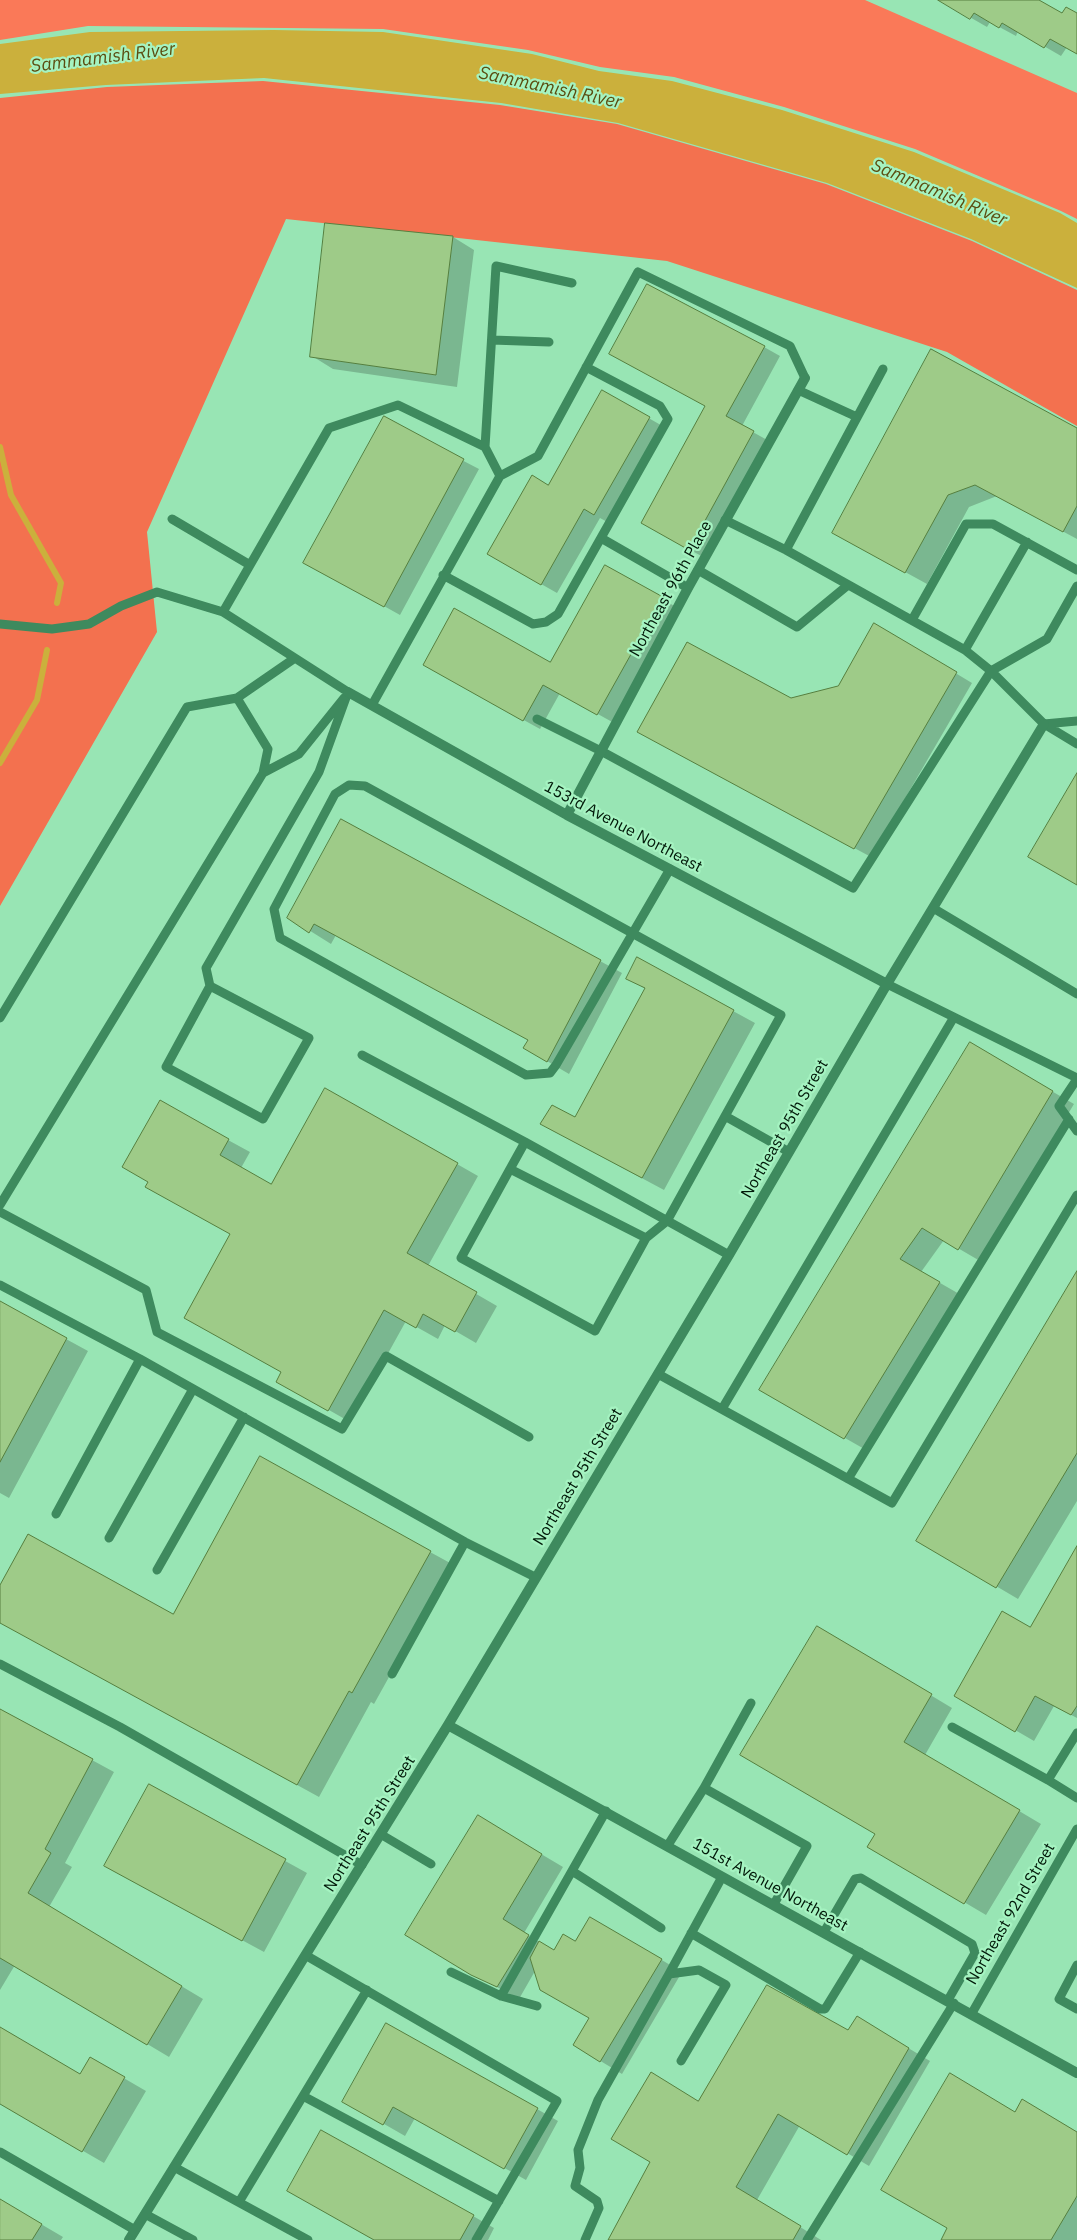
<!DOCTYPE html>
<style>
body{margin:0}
canvas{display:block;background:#98e5b4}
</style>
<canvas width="1077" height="2240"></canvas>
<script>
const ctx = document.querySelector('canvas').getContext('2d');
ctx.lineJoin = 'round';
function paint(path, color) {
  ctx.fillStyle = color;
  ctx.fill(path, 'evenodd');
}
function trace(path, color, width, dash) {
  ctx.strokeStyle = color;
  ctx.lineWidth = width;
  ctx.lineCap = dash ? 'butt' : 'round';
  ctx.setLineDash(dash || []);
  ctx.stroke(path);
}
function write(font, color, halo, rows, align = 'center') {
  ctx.font = font + ' "IBM Plex Sans",sans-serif';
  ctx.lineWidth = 4.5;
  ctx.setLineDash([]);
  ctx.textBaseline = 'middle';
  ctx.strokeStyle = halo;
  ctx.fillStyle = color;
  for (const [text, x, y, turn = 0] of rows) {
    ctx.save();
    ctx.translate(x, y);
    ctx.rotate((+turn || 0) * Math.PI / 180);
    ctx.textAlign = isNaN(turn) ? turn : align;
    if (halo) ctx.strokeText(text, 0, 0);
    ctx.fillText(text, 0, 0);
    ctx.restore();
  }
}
const green = new Path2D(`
 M 0,0 L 865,0 L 1077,93 L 1077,219 L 1061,211 L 915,149 L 784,107 L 674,77 L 600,67 L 528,50 L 383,29 L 88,26 L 0,40 Z`);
const forest = new Path2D(`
 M 263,81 L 500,105 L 617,124 L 826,184 L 972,241 L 1077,290 L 1077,426 L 947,352 L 667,261 L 286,219 L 147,532 L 157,632 L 0,906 L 0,98 L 107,87 Z`);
const water = new Path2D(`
 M 274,30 L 383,32 L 532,54 L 599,71 L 672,81 L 782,110 L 914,152 L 1060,213 L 1077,223 L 1077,288 L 971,239 L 827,183 L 618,123 L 501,103 L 264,78 L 106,85 L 0,94 L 0,44 L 90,32 Z`);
const shadow = new Path2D(`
 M 940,0 L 1027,0 L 1062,15 L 1077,15 L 1077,53 L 1067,47 L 1061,56 L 1018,31 L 1016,36 L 990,22 L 987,27 Z
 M 453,237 L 474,250 L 457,387 L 333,369 L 312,356 Z
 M 764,347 L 780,356 L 742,426 L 769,441 L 705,558 L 658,532 Z
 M 603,392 L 666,428 L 611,524 L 600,518 L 557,593 L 488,554 L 549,487 Z
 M 383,419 L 479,469 L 400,615 L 305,562 Z
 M 1077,429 L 1077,539 L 997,496 L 969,507 L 927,584 L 834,533 Z
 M 605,567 L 678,608 L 614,723 L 560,693 L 540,729 L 424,665 L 551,664 Z
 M 874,624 L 972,683 L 871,857 L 654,740 L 839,687 Z
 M 288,917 L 600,961 L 622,973 L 569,1074 L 525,1048 L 530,1040 L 336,935 L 331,944 Z
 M 630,980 L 733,1011 L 755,1023 L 664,1190 L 563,1136 L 576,1119 L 646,989 Z
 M 970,1044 L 1074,1104 L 980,1261 L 944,1240 L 921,1272 L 961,1295 L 866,1450 L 761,1390 Z
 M 228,1140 L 250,1152 L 241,1168 L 272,1186 L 457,1164 L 478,1176 L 428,1266 L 497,1306 L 476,1343 L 445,1325 L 438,1339 L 406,1321 L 350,1422 L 299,1393 L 283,1372 L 232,1234 L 168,1199 Z
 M 1077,1274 L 1077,1501 L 1018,1599 L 918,1540 Z
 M 0,1303 L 88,1351 L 9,1498 L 0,1493 Z
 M 430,1552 L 452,1564 L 374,1704 L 371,1702 L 319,1797 L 0,1622 L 0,1587 L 173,1615 Z
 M 1077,1559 L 1077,1718 L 1054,1706 L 1034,1741 L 955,1695 L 1031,1629 Z
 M 839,1640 L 952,1708 L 925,1755 L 1041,1824 L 986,1915 L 869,1846 L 876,1834 Z
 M 0,1710 L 114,1772 L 65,1863 L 72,1867 L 49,1907 L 203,1999 L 169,2057 L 15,1965 L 0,1990 Z
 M 149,1786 L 307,1873 L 264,1952 L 127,1878 Z
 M 499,1829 L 563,1867 L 524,1933 L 554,1951 L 575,1942 L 591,1918 L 682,1972 L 622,2074 L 574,2045 L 591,2017 L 535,1971 L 519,1999 L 471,1973 Z
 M 0,2028 L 81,2075 L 91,2059 L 146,2091 L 104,2163 L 0,2103 Z
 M 878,2030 L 930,2061 L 869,2166 L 800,2125 L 757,2200 L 821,2240 L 610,2240 L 699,2103 L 849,2032 Z
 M 344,2101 L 537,2109 L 558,2121 L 526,2180 L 415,2118 L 405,2136 Z
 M 1016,2114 L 1077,2133 L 1077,2240 L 942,2240 Z
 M 0,2200 L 63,2237 L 61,2240 L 0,2240 Z
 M 473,2216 L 494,2228 L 488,2240 L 376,2240 Z`);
const stream = new Path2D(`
 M 0,447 L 11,495 L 61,583 L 57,603
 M 0,763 L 37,700 L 47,650`);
const building = new Path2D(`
 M 938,0 L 1039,0 L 1062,13 L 1066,7 L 1077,13 L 1077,54 L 1050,39 L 1044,48 L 1002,23 L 999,28 L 974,13 L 970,19 Z
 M 325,223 L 453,236 L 436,375 L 310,357 Z
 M 647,284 L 765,346 L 726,416 L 754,431 L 689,550 L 641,523 L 705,406 L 609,354 Z
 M 931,349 L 1077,428 L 1077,506 L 1063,532 L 975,485 L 948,495 L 905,573 L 832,533 Z
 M 602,390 L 650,417 L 594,515 L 584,509 L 541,585 L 487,554 L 532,475 L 548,485 Z
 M 384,416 L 464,459 L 384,607 L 303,563 Z
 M 605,565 L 663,597 L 597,715 L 543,685 L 523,721 L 423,665 L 454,608 L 550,662 Z
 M 874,623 L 957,672 L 854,849 L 637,732 L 687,642 L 791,698 L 838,686 Z
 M 1077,773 L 1077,885 L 1028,857 Z
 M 341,819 L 601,960 L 547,1062 L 523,1048 L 528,1040 L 314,924 L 309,933 L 287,918 Z
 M 637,957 L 734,1010 L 642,1178 L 540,1124 L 552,1105 L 575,1117 L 645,988 L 626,979 Z
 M 970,1042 L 1053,1091 L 958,1250 L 922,1228 L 900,1259 L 940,1282 L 844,1439 L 759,1390 Z
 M 325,1088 L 458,1163 L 407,1253 L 477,1292 L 455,1332 L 423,1314 L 416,1328 L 384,1310 L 328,1411 L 276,1382 L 281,1372 L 184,1318 L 230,1234 L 145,1187 L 148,1182 L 122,1167 L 160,1100 L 229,1139 L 220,1155 L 271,1184 Z
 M 1077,1271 L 1077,1453 L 996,1588 L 916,1541 Z
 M 0,1301 L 67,1338 L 0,1462 Z
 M 260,1456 L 431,1551 L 352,1693 L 349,1691 L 297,1785 L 0,1623 L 0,1585 L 28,1534 L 173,1614 Z
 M 1077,1546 L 1077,1706 L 1071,1715 L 1035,1696 L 1015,1732 L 954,1696 L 1002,1611 L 1030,1627 Z
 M 817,1626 L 932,1694 L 904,1742 L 1020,1810 L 964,1904 L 867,1847 L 875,1834 L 740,1755 Z
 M 0,1709 L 93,1759 L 45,1849 L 51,1853 L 28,1893 L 182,1986 L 147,2045 L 0,1958 Z
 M 149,1784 L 286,1859 L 242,1941 L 104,1866 Z
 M 478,1815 L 542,1854 L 503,1919 L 529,1935 L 497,1987 L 471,1975 L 405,1935 Z
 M 590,1917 L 662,1959 L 600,2062 L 573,2045 L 589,2018 L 540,1990 L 530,1958 L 539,1941 L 554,1950 L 563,1934 L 575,1941 Z
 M 767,1985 L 848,2030 L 857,2016 L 909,2048 L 847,2155 L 778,2114 L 736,2187 L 801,2226 L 793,2240 L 608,2240 L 650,2162 L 611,2139 L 651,2072 L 698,2101 Z
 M 386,2023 L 538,2108 L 504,2169 L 393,2107 L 383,2125 L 342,2102 Z
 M 0,2027 L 80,2074 L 90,2057 L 125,2077 L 82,2152 L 0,2104 Z
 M 950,2073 L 1015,2112 L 1022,2099 L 1077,2132 L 1077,2196 L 1051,2240 L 941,2240 L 947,2228 L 881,2190 Z
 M 321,2130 L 474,2215 L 460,2240 L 374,2240 L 287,2191 Z
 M 0,2199 L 42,2224 L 32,2240 L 0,2240 Z`);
const lane = new Path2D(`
 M 492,340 L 549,342
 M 798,390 L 857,417
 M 485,447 L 496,266 L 572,283
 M 172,519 L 250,565
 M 725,520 L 786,550 L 883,369
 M 601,538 L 688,588
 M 786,550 L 965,650 L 991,671 L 1047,639 L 1077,586
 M 698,570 L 797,627 L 848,585
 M 443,575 L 533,624 L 546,622 L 558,614 L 668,419 L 660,406 L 586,367
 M 223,612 L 329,428 L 398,405 L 485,447 L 500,476
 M 912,620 L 966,524 L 993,524 L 1077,570
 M 0,624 L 52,629 L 89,624 L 121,606 L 157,592 L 223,612 L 348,692
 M 965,650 L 1027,542
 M 237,698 L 295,658
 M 372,705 L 500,476 L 538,456 L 638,272 L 790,346 L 805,378
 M 537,719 L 601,751 L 853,888 L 991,671 L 1044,724 L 1077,744
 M 1044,724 L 1077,721
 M 933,908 L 1077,994
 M 887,984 L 1077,1078
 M 210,986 L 309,1038 L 263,1119 L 166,1067 L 210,986 L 206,968 L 319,772 L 348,692
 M 0,1018 L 187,707 L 237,698 L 268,749 L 263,773
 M 362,1055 L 525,1142 L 510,1169
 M 1077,1079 L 1059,1106 L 1077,1131
 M 725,1116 L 789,1152
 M 525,1142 L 729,1255
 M 0,1205 L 263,773 L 299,754 L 344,698
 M 0,1212 L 146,1290 L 157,1332 L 342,1429 L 386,1356 L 529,1437
 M 646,1238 L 595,1331 L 461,1258 L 510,1169 L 646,1238 L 667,1221 L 781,1015 L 365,786 L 349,785 L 335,794 L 274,909 L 280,938 L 526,1075 L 550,1073 L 556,1065 L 670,869
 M 0,1285 L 140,1359 L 465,1542 L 535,1577
 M 658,1374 L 892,1503 L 1077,1195
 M 722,1409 L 954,1017
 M 848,1479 L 1069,1119
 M 56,1514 L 140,1359
 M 109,1538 L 193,1389
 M 157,1570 L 244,1417
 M 0,1664 L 120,1727 L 362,1865
 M 392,1674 L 465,1542
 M 952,1727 L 1048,1780 L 1077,1733
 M 1048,1780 L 1077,1798
 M 704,1788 L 751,1703
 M 382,1835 L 431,1864
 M 668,1845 L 704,1788 L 807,1846 L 774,1904
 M 572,1871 L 661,1928
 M 824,1932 L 855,1879 L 861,1878 L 972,1944 L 975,1953 L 948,2000
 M 691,1933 L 820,2009 L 825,2009 L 860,1952
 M 307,1956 L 557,2101 L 476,2240
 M 1077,1965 L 1059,1999 L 1077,2009
 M 451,1972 L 501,1996 L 537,2006
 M 501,1996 L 606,1811
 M 972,2013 L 1077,1829
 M 681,2061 L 726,1985 L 699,1970 L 669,1974 L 722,1877
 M 303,2096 L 499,2201
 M 0,2152 L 135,2230
 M 174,2167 L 308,2240
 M 239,2202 L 367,1990
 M 145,2214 L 193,2240
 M 585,2240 L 599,2208 L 597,2201 L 575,2186 L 580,2168 L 578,2150 L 598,2100 L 669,1974
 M 807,2240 L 954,2003`);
const street = new Path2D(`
 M 348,692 L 567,815 L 887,984
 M 567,815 L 688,588 L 805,378
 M 448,1725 L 1077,2073
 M 129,2240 L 448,1725 L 729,1255 L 887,984 L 1044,724`);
const streetNames = [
 ["Northeast 96th Place",671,589,-61],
 ["153rd Avenue Northeast",623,827,28],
 ["Northeast 95th Street",785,1129,-60],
 ["Northeast 95th Street",578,1477,-59],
 ["Northeast 95th Street",370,1824,-58],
 ["151st Avenue Northeast",770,1885,29],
 ["Northeast 92nd Street",1011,1914,-60]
];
const waterNames = [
 ["Sammamish River",103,58,-7],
 ["Sammamish River",550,88,12],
 ["Sammamish River",939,193,23]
];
paint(green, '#fa7958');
paint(forest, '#f3714f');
paint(water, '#cbb03c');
paint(shadow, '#0003');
trace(stream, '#cbb03c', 6);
paint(building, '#9ecb88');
trace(building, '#567f3f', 1);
trace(lane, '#3e8a5e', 9);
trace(street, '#3e8a5e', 10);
write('16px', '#001808', '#a5f3c1', streetNames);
write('italic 18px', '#5b4d10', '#a5f3c1', waterNames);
</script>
